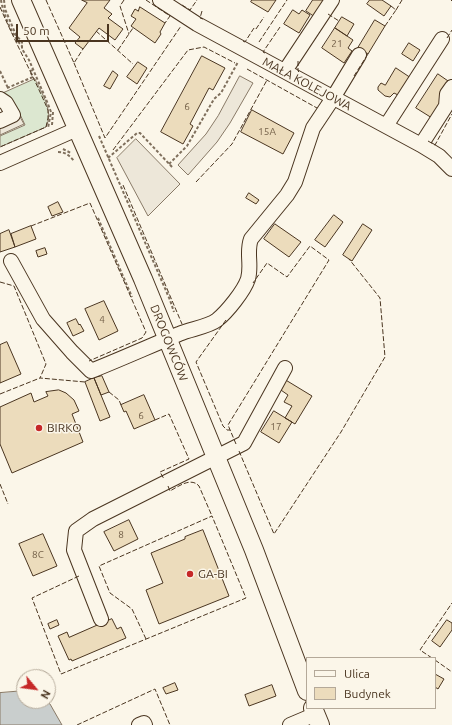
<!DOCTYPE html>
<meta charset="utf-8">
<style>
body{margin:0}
#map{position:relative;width:452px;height:725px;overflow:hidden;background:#fbf6e9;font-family:Ubuntu,sans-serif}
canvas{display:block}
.legend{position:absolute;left:306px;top:657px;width:130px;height:52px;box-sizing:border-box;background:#fbf6e9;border:1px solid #b4a999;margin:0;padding:5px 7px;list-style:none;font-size:12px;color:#4a3520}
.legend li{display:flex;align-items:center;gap:8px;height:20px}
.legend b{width:20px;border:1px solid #b4a999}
.north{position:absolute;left:16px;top:669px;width:40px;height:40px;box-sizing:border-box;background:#fbf6e9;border:1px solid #b4a999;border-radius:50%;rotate:119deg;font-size:11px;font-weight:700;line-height:16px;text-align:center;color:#4a3520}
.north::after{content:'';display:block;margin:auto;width:14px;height:18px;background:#c62828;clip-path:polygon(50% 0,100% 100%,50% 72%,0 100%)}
.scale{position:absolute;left:16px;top:24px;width:93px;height:18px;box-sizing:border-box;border:2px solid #4a3520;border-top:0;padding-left:5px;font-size:12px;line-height:14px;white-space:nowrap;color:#4a3520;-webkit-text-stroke:3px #fbf6e9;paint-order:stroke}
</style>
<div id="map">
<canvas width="452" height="725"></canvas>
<ul class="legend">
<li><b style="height:5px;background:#fbf6e9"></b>Ulica</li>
<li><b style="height:11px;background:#ecdcbc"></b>Budynek</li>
</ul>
<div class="north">N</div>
<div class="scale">50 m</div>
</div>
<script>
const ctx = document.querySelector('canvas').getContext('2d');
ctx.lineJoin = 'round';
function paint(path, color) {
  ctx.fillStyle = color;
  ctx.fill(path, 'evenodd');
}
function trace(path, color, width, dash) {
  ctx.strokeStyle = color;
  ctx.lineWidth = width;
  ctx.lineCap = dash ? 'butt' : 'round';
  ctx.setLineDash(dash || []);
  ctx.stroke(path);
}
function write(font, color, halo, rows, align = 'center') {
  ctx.font = font + ' Ubuntu,sans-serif';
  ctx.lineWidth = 3;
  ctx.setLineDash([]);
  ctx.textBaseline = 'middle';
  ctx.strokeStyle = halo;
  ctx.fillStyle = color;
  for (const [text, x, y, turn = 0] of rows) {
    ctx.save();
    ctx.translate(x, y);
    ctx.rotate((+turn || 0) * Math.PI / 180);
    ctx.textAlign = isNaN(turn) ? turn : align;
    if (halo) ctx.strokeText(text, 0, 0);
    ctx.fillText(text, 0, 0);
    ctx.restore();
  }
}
const green = new Path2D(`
 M 35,79 C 42,94 54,111 46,127 L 0,147 L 0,136 L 25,125 L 18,110 L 2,94 L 3,93 Z`);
const parking = new Path2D(`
 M 240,76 L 253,83 L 230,123 L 217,142 L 188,175 L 178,165 L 206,134 L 218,116 Z
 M 20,117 L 24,124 L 0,135 L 0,126 Z
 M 136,139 L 180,184 L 148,216 L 117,158 Z`);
const water = new Path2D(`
 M 24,691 L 24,701 L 46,701 L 50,704 L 62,725 L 0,725 L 0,693 Z`);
const building = new Path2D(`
 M 82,0 L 110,0 L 104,8 L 112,14 L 108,18 L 123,29 L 115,40 L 99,28 L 83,49 L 75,43 L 80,37 L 69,28 L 87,3 Z
 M 252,0 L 276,0 L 268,12 L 251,2 Z
 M 313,0 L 326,0 L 315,17 L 306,11 Z
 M 370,0 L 382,0 L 391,6 L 384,16 L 367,4 Z
 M 140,7 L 165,23 L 160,32 L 161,34 L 155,43 L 131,26 L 136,19 L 131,16 L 135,9 L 138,11 Z
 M 293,10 L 299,14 L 302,10 L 310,15 L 299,33 L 284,24 Z
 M 342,17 L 354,24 L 347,36 L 335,28 Z
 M 375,20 L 385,26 L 368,54 L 358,48 Z
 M 335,28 L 353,40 L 348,48 L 352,51 L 344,63 L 322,48 Z
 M 409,43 L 420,50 L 413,61 L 402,54 Z
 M 202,56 L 225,68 L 213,90 L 209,88 L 190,124 L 193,126 L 183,144 L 161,132 Z
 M 138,62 L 147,68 L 137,84 L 127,77 Z
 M 396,68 L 411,78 L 400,96 L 394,93 L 390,97 L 385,96 L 378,90 L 378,87 L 381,83 L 385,85 Z
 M 113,71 L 118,75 L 110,89 L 104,86 Z
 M 438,74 L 451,83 L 439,95 L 444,99 L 432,118 L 416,108 Z
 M 252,110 L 294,133 L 283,154 L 241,132 Z
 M 249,193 L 259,200 L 256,204 L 246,198 Z
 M 58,202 L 63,212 L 52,216 L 48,207 Z
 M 334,215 L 343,222 L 325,247 L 315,240 Z
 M 275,224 L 301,242 L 289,257 L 264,239 Z
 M 363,224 L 372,230 L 352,261 L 343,255 Z
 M 31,226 L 36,239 L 15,247 L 11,234 Z
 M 9,230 L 15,247 L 0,252 L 0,234 Z
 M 45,248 L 47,254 L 38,257 L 36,251 Z
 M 104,301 L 118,331 L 99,340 L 85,309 Z
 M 76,319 L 79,325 L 80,324 L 84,331 L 73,336 L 67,323 Z
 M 7,342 L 21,374 L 0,383 L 0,345 Z
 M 102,376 L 109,392 L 101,395 L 94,378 Z
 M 94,378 L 110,417 L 100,421 L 85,382 Z
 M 284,379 L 312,396 L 295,424 L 285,418 L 292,406 L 284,402 L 288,395 L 278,388 Z
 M 59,390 L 66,393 L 74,400 L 79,411 L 72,414 L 83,442 L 12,473 L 0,444 L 0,407 L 31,393 L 34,402 L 48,396 L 46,392 Z
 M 144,395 L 155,420 L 134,429 L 126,411 L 124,412 L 121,405 Z
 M 274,411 L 292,422 L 279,443 L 261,432 Z
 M 129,520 L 138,539 L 114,551 L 104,532 Z
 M 203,530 L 229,596 L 159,624 L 146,590 L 163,583 L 151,553 L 185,539 L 185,537 Z
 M 43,534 L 57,566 L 33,576 L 19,544 Z
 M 112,619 L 117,629 L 121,627 L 126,638 L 72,661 L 71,659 L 69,660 L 58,636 L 67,632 L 69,637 Z
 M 57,620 L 59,625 L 50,629 L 48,624 Z
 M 447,620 L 452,623 L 452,630 L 440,647 L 432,641 Z
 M 435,674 L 444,679 L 438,689 L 435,687 Z
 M 175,683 L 178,690 L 166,694 L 163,688 Z
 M 272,685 L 276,696 L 249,706 L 245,695 Z`);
const path = new Path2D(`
 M 1,0 C 3,13 12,36 22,46
 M 4,0 L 5,9 L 16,35 L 22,42 L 22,49 L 29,60 L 48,104 L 51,112 L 48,128
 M 0,71 L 8,88
 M 7,88 L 33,77 L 30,71 L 33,70
 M 52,125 L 53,112
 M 99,136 L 170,300 L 174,312
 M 63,149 L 71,153
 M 58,152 C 65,152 69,155 74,161
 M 108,158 L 137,133 L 140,133 L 173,168
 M 169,164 L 187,146 L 214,99 L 221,93 L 238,62
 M 98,218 L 132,297`);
const minor = new Path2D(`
 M 160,0 L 197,24 L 421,145 L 439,156 L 452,169
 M 285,71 L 332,0
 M 0,99 L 6,103 L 13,115 L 0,121
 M 386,126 L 442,39
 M 421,145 L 446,106 L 447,94 L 452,87
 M 0,163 L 77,129
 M 11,261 L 43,319 L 72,352 L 91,371 C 121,359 150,346 179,334 C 190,329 208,327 217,320 C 227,312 244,291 248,279 C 252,265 246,252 251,239 L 287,195 L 295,182 L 313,128 L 333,98 L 359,55
 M 101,619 L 74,550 L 76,531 L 93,519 L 244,443 L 285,368
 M 139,725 L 144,723 L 145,725
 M 290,725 L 316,714`);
const major = new Path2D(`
 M 21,0 L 143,279 L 254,550 L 307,691
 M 313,708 L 320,725`);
const fence = new Path2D(`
 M 46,0 L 74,63 L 83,49
 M 124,0 L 120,6 L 129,34
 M 146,0 L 170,16 L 165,23
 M 451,0 L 452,1
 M 182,5 L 190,10 L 197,0
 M 0,7 C 15,42 33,75 48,110 L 48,118 L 46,127 L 0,147
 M 396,10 L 402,0
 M 202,11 L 200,18 L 203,19
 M 328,14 L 339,21
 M 385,26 L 396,10 L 391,6
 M 96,31 L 133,64
 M 447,38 L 452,30
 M 243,41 L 245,42 L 254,28 L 256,29 L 264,17
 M 259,42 L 287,0
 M 118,50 L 133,28
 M 265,53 L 263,52 L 280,27
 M 298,61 L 298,71 L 299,72
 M 74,63 L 105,138 L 181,26
 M 247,69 L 317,108
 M 354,76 L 368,54
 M 428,141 L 435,145 L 452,114
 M 113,150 L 188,50 L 204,47 L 235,63
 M 196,182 L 232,144 L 267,80
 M 123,185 L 182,324
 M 31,226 L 90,203 L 146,332 L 142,338 L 89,361
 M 0,282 L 14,286 L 46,364 L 40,378 L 85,382
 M 226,320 L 196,362 L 223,426 L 227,430 L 230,430
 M 109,392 L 119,400 L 121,405
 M 0,394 L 40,378
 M 155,420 L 169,414 L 189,459 L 160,472 L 164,479
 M 236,444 L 228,425 L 329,260 L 310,246 L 287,277 L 267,263 L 253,283
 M 239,451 L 274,534 L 341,432 L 385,357 L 380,298 L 349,259
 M 0,484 L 8,504
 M 168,486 L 170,491 C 179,486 191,477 199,486 L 212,516
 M 79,576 L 32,598 L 61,674 L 246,598 L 212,516 L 99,566 L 110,593 L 132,609 L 146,639
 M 432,658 L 420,650 L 452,603
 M 435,660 L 452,672
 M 77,725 L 155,689 L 170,725`);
const markers = [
 [39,428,4,"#c62828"],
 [190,574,4,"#c62828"]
];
const numberNames = [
 ["21",337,44],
 ["6",187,107],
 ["15A",267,132],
 ["4",102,320],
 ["6",141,416],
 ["17",276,427],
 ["8",121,535],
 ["8C",38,555]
];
const streetNames = [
 ["MAŁA KOLEJOWA",307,84,28],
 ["DROGOWCÓW",169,343,68]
];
const poiNames = [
 ["BIRKO",47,428],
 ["GA-BI",198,574]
];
paint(green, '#dce7d0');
trace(green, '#887966', 1);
paint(parking, '#ede7d9');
trace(parking, '#887966', 1);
paint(water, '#c9cecd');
trace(water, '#887966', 1);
paint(building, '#ecdcbc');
trace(building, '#4a3520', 1);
trace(minor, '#4a3520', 16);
trace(major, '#4a3520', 20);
trace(path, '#7f6f5c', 2, [3, 2]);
trace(minor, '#fbf6e9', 14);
trace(major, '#fbf6e9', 18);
trace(fence, '#4a3520', 1, [5, 2]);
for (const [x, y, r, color] of markers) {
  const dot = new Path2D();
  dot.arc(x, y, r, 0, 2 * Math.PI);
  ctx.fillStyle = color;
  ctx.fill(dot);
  trace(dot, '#fbf6e9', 1.5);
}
write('10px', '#725f47', null, numberNames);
write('12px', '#4a3520', '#fbf6e9', streetNames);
write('12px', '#4a3520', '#fbf6e9', poiNames, 'left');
</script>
